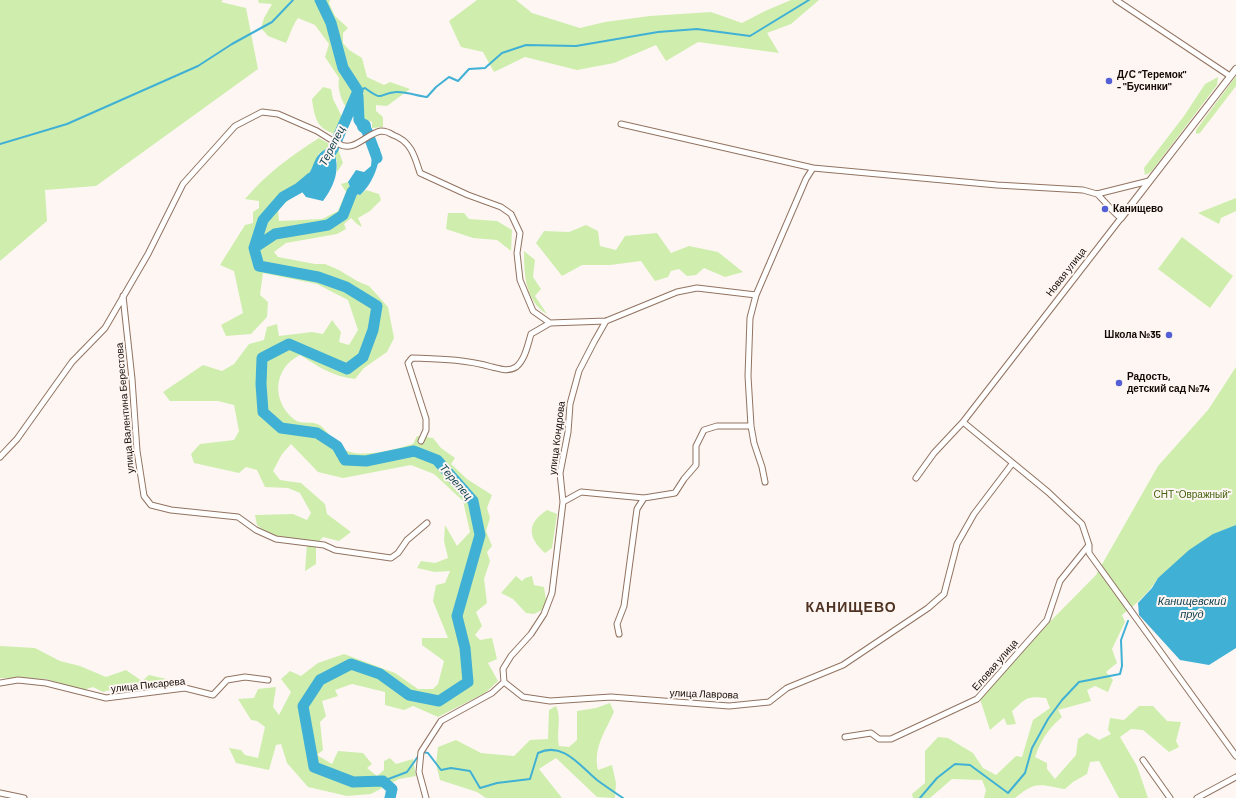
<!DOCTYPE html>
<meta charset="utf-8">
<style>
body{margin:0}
canvas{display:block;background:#fdf6f2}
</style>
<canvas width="1236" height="798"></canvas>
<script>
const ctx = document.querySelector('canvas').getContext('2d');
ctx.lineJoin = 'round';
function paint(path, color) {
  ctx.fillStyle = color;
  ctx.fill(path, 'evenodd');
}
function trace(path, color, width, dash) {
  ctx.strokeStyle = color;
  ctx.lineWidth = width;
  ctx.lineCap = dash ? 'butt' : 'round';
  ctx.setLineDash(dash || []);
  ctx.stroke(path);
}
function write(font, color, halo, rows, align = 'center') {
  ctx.font = font + ' Barlow,sans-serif';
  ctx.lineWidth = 4;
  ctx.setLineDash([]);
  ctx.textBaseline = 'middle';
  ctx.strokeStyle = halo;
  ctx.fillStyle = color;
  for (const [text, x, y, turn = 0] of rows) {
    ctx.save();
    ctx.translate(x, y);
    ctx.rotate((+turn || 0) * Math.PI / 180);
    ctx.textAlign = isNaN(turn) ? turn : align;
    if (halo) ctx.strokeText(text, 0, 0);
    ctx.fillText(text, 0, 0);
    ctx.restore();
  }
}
const green = new Path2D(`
 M 0,0 L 223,0 L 221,2 L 246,8 L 258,69 L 96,186 L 45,190 L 47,221 L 0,261 Z
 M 258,0 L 330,0 L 329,3 L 335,16 L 348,28 L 343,33 L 343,43 L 349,50 L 362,58 L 367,77 L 384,85 L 390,82 L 410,89 L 387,106 L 376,105 L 376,111 L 383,117 L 383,127 L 372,128 L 372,122 C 366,119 358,119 354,115 C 342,107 337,90 339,78 L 325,57 L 329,44 L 315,25 L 298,18 C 292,26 291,33 286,43 L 268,36 L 261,28 L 264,18 L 272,4 L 259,3 Z
 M 477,0 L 516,0 L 532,13 L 580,28 L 605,22 L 650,16 L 711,12 L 742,23 L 765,11 L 791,0 L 819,0 L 791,24 L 767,33 L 779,53 L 698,42 L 666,61 L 656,45 L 614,63 L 577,70 L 525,57 L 494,72 L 483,52 L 461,47 L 449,21 Z
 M 1236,76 L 1236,86 L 1200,133 L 1196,134 L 1196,130 Z
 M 1218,77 L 1217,85 L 1151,172 L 1145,175 L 1144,168 L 1184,116 L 1205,84 Z
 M 323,87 L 331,89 L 333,99 L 348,129 L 343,136 C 318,131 315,122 312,99 Z
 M 319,138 L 338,149 L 343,163 L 337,172 L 337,160 L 319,153 L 310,173 L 301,180 L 297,193 L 278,209 L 279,221 L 322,219 L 338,211 L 346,192 L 341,184 L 348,182 L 352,192 L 360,195 L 366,190 L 379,194 L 381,200 L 370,211 L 358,218 L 362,227 L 357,224 L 351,218 L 344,224 L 346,229 L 337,234 L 286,243 L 274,252 L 278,257 L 315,264 L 325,264 L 339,270 L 357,281 L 369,286 L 388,307 L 394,338 L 387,352 L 364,368 L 355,379 C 334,377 317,366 300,355 C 273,368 271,402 295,420 C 302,425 313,420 321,426 C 330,434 338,449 350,452 C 369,457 395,449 413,444 L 417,436 L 433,438 L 441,448 L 455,458 L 451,464 L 467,479 L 492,495 L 487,508 L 490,518 L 486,531 L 492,546 L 487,552 L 490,561 L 484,579 L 487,603 L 476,612 L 482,626 L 475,635 L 480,640 L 492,638 L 497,659 L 488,663 L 498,681 L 485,693 L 438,717 L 413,706 L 404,710 L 385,705 L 385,692 L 352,684 L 335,690 L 338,696 L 322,701 L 326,716 L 320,722 L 323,750 L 317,755 L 332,764 L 338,751 L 363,753 L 372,764 L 367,768 L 377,776 L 384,770 L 384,761 L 390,758 L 396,764 L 413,759 L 416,776 L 399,779 L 371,794 L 347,796 L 308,787 L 287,763 L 281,744 L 276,745 L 269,770 L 236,763 L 229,748 L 241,750 L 245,755 L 258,758 L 265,727 L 257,721 L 251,720 L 238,699 L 254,698 L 258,689 L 276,687 L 273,707 L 279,715 L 291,692 L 281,679 L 290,671 L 301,676 L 318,663 L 344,654 L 395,673 L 418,689 L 433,689 L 438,684 L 444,661 L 422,645 L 422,638 L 448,638 L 433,601 L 436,585 L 445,583 L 450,571 L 435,572 L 417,568 L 421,561 L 435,563 L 448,558 L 444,541 L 445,525 L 457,546 L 470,532 L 463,501 L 434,474 L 411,465 L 343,478 L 318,472 L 291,444 L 282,454 L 273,471 L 280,480 L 301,483 L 325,504 L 327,514 L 351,532 L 339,541 L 323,537 L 316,545 L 316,564 L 305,571 L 307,544 L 268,534 L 257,525 L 255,515 L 293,514 L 307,520 L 311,513 L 300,493 L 288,488 L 265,487 L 257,470 L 246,467 L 239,473 L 194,463 L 191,454 L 200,444 L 234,440 L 239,431 L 234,405 L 218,401 L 170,401 L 163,392 L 203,365 L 222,371 L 234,364 L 249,344 L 264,340 L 267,327 L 277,324 L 279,336 L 312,332 L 323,334 L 332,320 L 341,332 L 339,342 L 349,345 L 358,330 L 348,300 L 317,284 L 263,273 L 260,295 L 268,302 L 267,317 L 251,334 L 226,336 L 221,325 L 243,313 L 234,271 L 220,265 L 245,225 L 253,223 L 253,212 L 259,208 L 259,201 L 245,199 C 266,174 292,155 319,138 Z
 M 1236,198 L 1236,211 L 1221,218 L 1219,224 L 1198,213 Z
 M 448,213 L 464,213 L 469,219 L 497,221 L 512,230 L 511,251 L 497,240 L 473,238 L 446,229 Z
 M 586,225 L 598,231 L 600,246 L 616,250 L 625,236 L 657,233 L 671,253 L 689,246 L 718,252 L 743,272 L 725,277 L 704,268 L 696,275 L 687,276 L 679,269 L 671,271 L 668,277 L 655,281 L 641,261 L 610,265 L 582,265 L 562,276 L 536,243 L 544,231 L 569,232 Z
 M 1182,237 L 1233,276 L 1210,308 L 1158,269 Z
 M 524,251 L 535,260 L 533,277 L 541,289 L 535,296 L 547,314 C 525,301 524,274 524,251 Z
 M 1236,367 L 1236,525 L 1158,578 C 1149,593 1136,604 1122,615 L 1125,622 L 1112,649 L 1117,663 L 1106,672 L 1113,680 L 1108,692 L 1095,686 L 1087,690 L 1091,701 L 1058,710 L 1062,717 C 1048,729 1041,740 1035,757 L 1047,763 L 1047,769 L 1055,779 L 1076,755 L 1078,739 L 1087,733 L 1099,740 L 1111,734 L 1108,730 L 1110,718 L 1124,720 L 1139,706 L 1153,706 L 1167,721 L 1181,722 L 1176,741 L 1179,747 L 1169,752 L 1143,730 L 1131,729 L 1120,737 L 1137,766 L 1148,798 L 1119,798 L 1099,761 L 1090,762 L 1087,774 L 1073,782 L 1065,789 C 1040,785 1036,780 1015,798 L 984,798 L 986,790 L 982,780 L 952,779 L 930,798 L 913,798 L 912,794 L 925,783 L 925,751 L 938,737 L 948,738 L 973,753 L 983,768 L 996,775 L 1016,756 L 1022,757 L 1033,720 L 1050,708 L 1046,698 C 1026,696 1027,698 1012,711 L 1016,724 L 1007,725 L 1004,718 L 990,730 L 980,699 L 1023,649 L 1096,575 L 1158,466 L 1208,410 Z
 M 547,510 L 557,514 L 552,548 L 545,553 C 527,537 527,523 547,510 Z
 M 516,576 L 522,581 L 525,578 L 532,576 L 534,585 L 544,587 L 546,600 L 542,610 L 534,614 L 526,613 L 513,599 L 501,593 Z
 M 0,646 L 35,648 L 60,661 L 80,666 L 106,677 L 126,670 L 142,681 L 149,675 L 171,680 L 172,687 L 143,688 L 120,693 L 117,688 L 103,692 L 93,687 L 83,690 L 46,679 L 0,678 Z
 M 610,703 L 614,712 C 605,732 593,748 598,770 L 612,765 L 616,783 L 615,798 L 597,797 L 556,758 L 539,769 L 562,798 L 486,798 L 477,792 L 440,780 L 436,764 L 438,747 L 456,740 L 481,753 L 514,756 L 530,740 L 548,739 L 549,710 L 556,706 C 562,718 556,732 559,746 L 569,747 L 577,740 L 577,711 L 596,708 Z`);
const water = new Path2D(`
 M357 126a7 7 0 1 1 14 0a7 7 0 1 1-14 0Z
 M 373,144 L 380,149 C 380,164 372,185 360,195 L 352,192 L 348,182 L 356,170 L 364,172 L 371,166 Z
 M 326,149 L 333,149 C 341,168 335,185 323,201 L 306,197 L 299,188 C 302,178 306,179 310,172 C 315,162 315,155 326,149 Z
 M 1236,525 L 1236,648 L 1209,665 L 1180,660 L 1139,615 L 1138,603 L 1152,588 L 1158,578 L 1189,550 L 1213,534 Z`);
const stream = new Path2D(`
 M 358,91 L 365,88 C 385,103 378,93 396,92 C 404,91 418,96 427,97 L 436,87 L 449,77 L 458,81 L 469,69 L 485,68 L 502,53 L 526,45 L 576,46 L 658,32 L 697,29 L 750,36 L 809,0
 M 0,144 L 67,124 L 198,66 L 232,44 L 272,22 L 293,0
 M 422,752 L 428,753 L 441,770 L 451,768 L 470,771 L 480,788 L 497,783 L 530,779 L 538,753 C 563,741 580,766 597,780 C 605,786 614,792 623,798
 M 383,781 L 407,772 L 419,755
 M 920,798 L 937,778 L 955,764 L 970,765 L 1008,793 L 1025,773 L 1032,748 L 1048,719 L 1062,700 L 1079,682 L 1120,674 L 1122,666 L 1121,640 L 1128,621`);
const river = new Path2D(`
 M 320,0 L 331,23 L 343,68 L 358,91 L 333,149 L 325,161
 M 358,96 L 359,120 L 367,131 L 377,158
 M 311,178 L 299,188 L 283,197 L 263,220 L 254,248 L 259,266 L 318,277 L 346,287 L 377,306 L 373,330 L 363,357 L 347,369 L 289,344 L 262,358 L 261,384 L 263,412 L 281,428 L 317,433 L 337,446 L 345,460 L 366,461 L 414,451 L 437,460 L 473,501 L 480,535 L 457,616 L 465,648 L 468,682 L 439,701 L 409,695 L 380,674 L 351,664 L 320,680 L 303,706 L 314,767 L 353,782 L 383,781 L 392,789 L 390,798
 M 254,248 L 275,234 L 328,225 L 343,215 L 352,192 L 362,182`);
const minor = new Path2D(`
 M 1116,0 L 1230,76
 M 621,124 L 813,168
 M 339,144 C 354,153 367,133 381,131 C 385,131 390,133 393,135 C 411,141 415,157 420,173 L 468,195 L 501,207 L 511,214 L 520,233 L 517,253 L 520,280 L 533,311 L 550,323 L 606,321 L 677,292 L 697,288 L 756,295
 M 123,296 L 132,379 L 137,451 L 144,496 L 151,505 L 171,510 L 238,517 L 256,530 L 276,539 L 324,545 L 335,550 L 391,558 L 398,553 L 407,540 L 427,523
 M 963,422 L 1048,492 L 1082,524 L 1089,545 L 1089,553 L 1236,756
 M 421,441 L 426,430 L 426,419 L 408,363 L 412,358 C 440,359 464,359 492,367 C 500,369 508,372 516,367 C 525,360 528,344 531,334 L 550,323
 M 0,457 L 17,439 L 72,362 L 105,328 L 148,254 L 183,184 L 235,126 L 262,112 L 278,114 L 317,131 L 333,141
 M 916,478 L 934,453 L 963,422 L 1121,218 C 1112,212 1106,202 1097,194
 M 765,482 L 762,467 L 754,443 L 751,426 L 748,376 L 750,318 L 756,295 L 806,179 L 813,168 L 997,185 L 1083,190 L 1097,194 L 1149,181
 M 563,502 L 581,492 L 644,498 L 675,493 L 684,479 L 696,465 L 696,446 L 704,430 L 717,426 L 751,426
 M 619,634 L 617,624 L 624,606 L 637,509 L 644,498
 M 504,682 L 523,697 L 550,701 L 611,697 L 729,706 L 769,702 L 787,688 L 843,665 L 928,608 L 944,594 L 957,544 L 974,514 L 1012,464
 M 504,682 L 503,669 L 511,656 L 531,634 L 544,614 L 552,593 L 563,502 L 560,473 L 568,432 L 570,404 L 579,371 L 594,342 L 606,321
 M 0,683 L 18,680 L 46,683 L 106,698 L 185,688 L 213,695 L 227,680 L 245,677 L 268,680
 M 845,737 L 871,733 L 879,739 L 891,739 L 977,699 L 1047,620 L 1060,581 L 1089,545
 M 1143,760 L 1170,798
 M 0,793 L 24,798
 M 426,798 L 419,772 L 421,752 L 441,721 L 492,693 L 504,682
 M 1197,798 L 1236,777`);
const tertiary = new Path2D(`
 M 1121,218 L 1236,69`);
const markers = [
 [1109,81,4,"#525fd5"],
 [1105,209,4,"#525fd5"],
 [1169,335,4,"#525fd5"],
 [1119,383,4,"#525fd5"]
];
const poiNames = [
 ["Д/С “Теремок\"",1117,75],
 ["- \"Бусинки\"",1117,87],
 ["Канищево",1113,209],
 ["Школа №35",1161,335,"right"],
 ["Радость,",1127,377],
 ["детский сад №74",1127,389]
];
const streetNames = [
 ["Новая улица",1066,272,-52],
 ["улица Валентина Берестова",125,408,-95],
 ["улица Кондрова",557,438,-83],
 ["Еловая улица",995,665,-49],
 ["улица Писарева",148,685,-6],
 ["улица Лаврова",704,694,2]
];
const parkNames = [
 ["СНТ \"Овражный\"",1192,495]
];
const waterNames = [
 ["Терепец",332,146,-63],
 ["Терепец",456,482,49],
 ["Канищевский",1192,601],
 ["пруд",1192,614]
];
const districtNames = [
 ["КАНИЩЕВО",851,607]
];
paint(green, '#cfeeae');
paint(water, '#41b0d5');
trace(stream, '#41b0d5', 2);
trace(river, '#41b0d5', 11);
trace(minor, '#927361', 7);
trace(tertiary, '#927361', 8);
trace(minor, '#fff', 5);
trace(tertiary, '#fff', 6);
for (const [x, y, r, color] of markers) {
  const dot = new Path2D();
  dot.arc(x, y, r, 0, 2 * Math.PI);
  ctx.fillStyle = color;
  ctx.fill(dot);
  trace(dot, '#fdf6f2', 1.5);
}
write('bold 10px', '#140904', '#fdf6f2', poiNames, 'left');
write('10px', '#140904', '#fdf6f2', streetNames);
write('10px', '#42620e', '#fdf6f2', parkNames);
write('italic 11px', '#144353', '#fdf6f2', waterNames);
ctx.letterSpacing = '1px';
write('bold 14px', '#4e3323', '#fdf6f2', districtNames);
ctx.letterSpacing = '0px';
</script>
